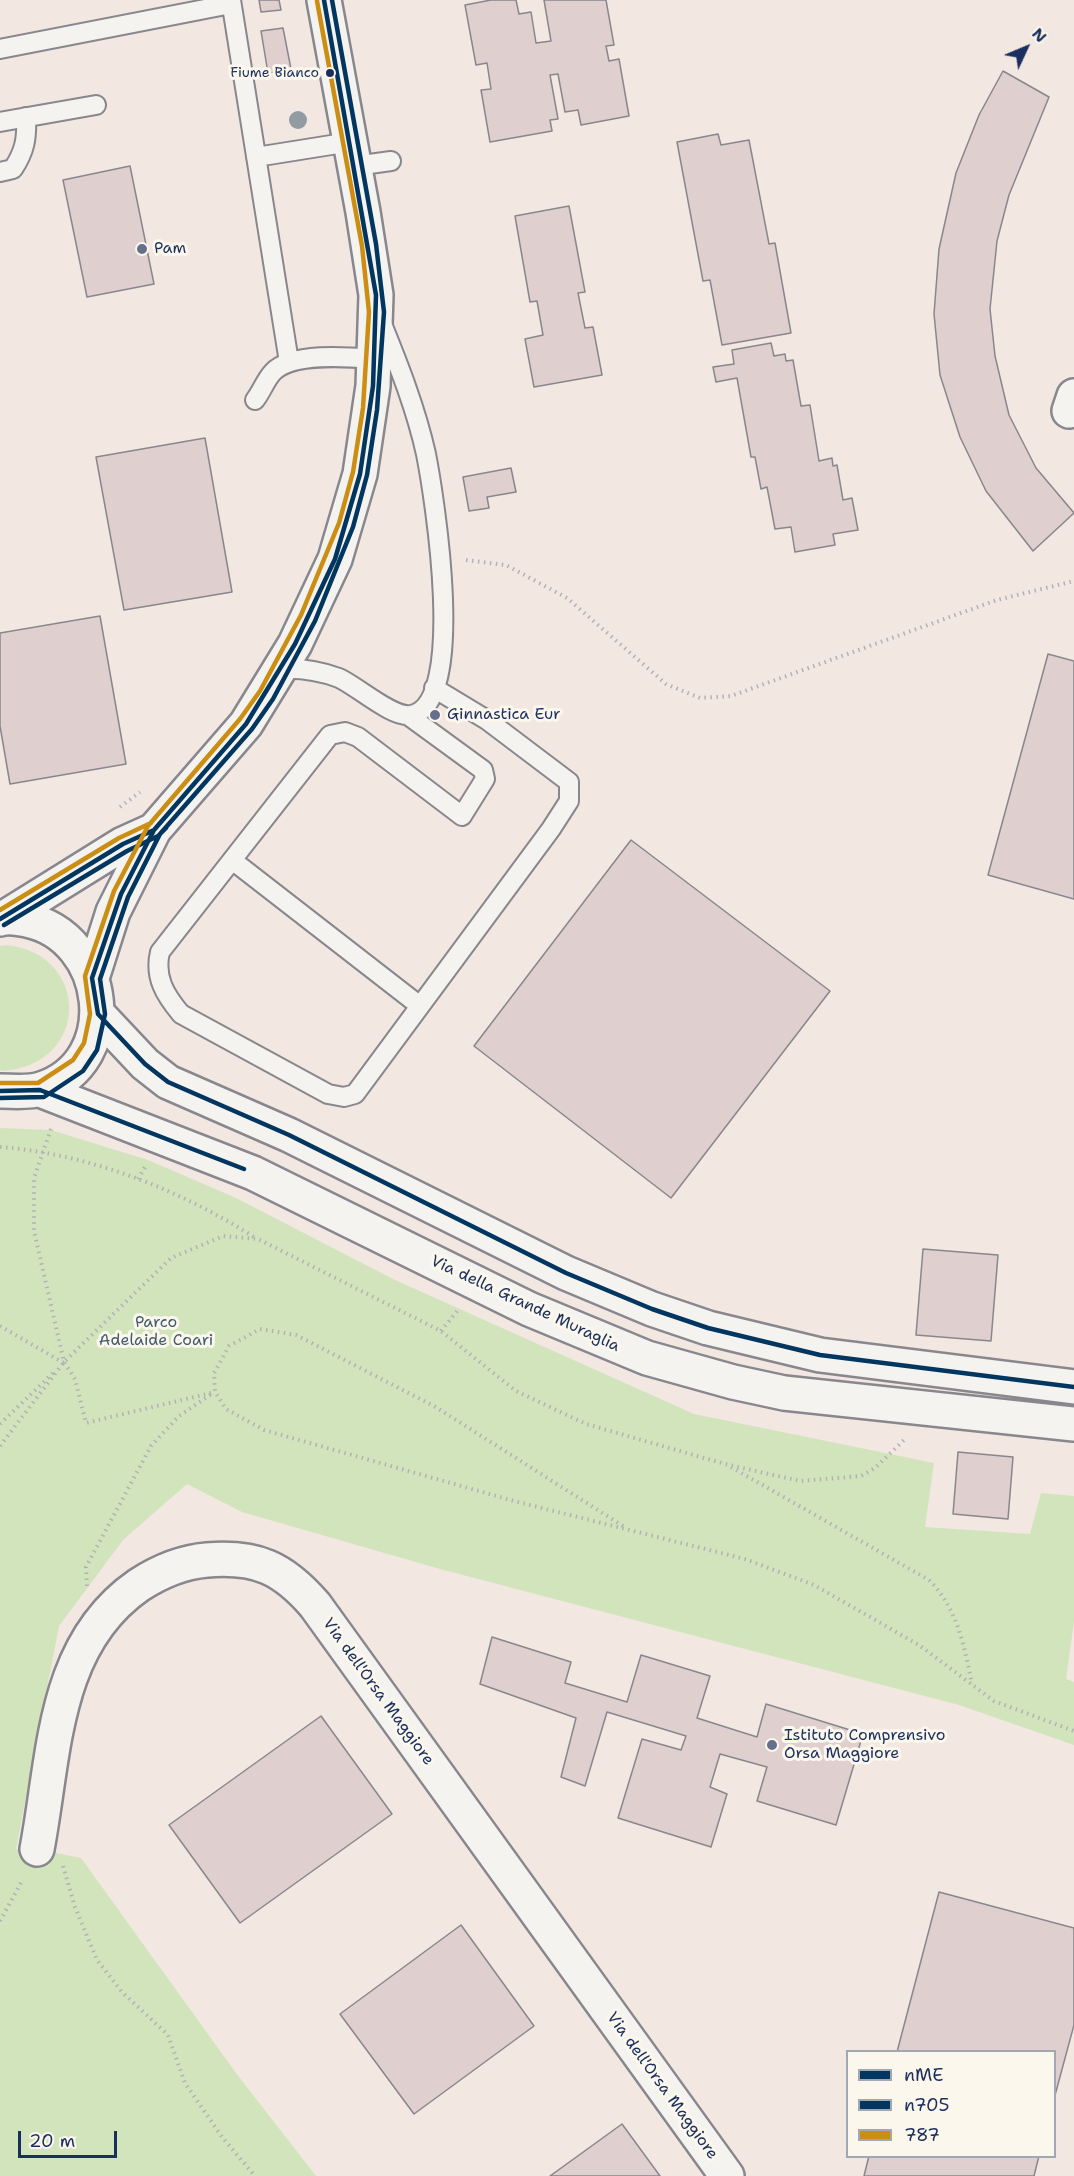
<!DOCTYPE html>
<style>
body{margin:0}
#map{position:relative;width:1074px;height:2176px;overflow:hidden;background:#f2e7e1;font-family:"Shantell Sans",sans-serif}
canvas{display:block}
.legend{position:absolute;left:846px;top:2050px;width:210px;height:108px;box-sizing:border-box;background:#fbf7ec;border:2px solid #a1a7b3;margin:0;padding:8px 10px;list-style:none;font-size:18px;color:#1b2f5e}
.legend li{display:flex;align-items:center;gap:12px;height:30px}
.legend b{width:30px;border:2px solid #a1a7b3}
.north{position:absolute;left:996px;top:18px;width:60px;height:60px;-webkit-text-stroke:4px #fbf7ec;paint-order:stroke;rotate:46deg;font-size:16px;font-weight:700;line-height:24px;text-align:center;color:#1b2f5e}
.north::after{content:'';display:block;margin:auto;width:21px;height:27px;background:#1b2f5e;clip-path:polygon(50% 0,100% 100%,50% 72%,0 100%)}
.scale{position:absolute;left:18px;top:2131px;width:99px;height:27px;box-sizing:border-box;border:3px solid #1b2f5e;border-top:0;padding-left:8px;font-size:18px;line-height:21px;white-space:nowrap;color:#1b2f5e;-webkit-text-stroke:4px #fbf7ec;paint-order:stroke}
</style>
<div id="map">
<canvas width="1074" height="2176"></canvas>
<ul class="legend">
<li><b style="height:8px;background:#00365f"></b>nME</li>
<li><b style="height:8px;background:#00365f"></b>n705</li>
<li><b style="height:8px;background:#cb8e13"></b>787</li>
</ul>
<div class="north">N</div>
<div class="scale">20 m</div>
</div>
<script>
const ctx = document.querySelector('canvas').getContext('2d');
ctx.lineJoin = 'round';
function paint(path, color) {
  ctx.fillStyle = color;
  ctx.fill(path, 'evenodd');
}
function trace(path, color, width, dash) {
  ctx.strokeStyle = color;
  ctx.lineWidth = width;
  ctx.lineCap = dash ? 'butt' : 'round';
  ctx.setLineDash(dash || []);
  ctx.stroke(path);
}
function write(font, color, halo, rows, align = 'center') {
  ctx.font = font + ' "Shantell Sans",sans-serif';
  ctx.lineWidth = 6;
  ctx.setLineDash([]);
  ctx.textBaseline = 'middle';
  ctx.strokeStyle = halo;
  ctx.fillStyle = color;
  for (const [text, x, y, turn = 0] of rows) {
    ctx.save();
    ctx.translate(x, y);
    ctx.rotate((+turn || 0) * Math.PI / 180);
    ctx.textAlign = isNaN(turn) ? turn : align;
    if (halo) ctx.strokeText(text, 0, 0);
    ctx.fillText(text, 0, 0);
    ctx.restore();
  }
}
const green = new Path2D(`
 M 6,945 C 90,953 92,1065 2,1071 L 0,1070 L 0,946 Z
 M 0,1128 L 51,1130 L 148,1160 L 236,1198 L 395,1280 L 694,1414 L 934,1463 L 925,1527 L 1030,1534 L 1041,1493 L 1074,1496 L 1074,1622 L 1066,1679 L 1074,1682 L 1074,1745 L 959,1705 L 440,1569 L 242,1512 L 187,1484 L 123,1540 L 59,1626 L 16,1849 L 37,1849 L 81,1858 L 236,2073 L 316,2176 L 0,2176 Z`);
const building = new Path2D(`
 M 259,0 L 279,0 L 281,10 L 261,12 Z
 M 491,0 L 516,0 L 519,14 L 531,12 L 536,43 L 551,41 L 544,0 L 606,0 L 614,45 L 606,46 L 609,61 L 619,59 L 629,116 L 581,125 L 578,110 L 565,112 L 558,74 L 550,75 L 558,119 L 550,120 L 552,131 L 490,142 L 481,90 L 491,89 L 487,63 L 476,65 L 465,5 Z
 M 283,28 L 291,69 L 268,73 L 261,31 Z
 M 1003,71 L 1049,97 L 1009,195 L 997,241 L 990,309 L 995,356 L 1009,415 L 1036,468 L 1074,513 L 1033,551 L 986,491 L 960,437 L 940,375 L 934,314 L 939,249 L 956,173 L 979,115 Z
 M 718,134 L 721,145 L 749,140 L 769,244 L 775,243 L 791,333 L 722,345 L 710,280 L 703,281 L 677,142 Z
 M 130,166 L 154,284 L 87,297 L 63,180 Z
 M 569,206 L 585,292 L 578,293 L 585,328 L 593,327 L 602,375 L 534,387 L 525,339 L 543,335 L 537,301 L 530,302 L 515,216 Z
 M 771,343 L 774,356 L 785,354 L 786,361 L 793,360 L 801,406 L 810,405 L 819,461 L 832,458 L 833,466 L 837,465 L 843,500 L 852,498 L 858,530 L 833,534 L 835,545 L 795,552 L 791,527 L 775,529 L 767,487 L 761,489 L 755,457 L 751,457 L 737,378 L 716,382 L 713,367 L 734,364 L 732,350 Z
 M 205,438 L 232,592 L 124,610 L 96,457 Z
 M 511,468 L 516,492 L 487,497 L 489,508 L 469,511 L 463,477 Z
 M 100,616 L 126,764 L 10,784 L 0,726 L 0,633 Z
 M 1048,654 L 1074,661 L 1074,899 L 988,875 Z
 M 631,840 L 830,991 L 671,1198 L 474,1046 Z
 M 923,1249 L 998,1255 L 991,1341 L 916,1335 Z
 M 958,1452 L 1013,1457 L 1008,1519 L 953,1514 Z
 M 492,1637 L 571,1662 L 565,1683 L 627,1702 L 641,1655 L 710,1676 L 697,1718 L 757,1737 L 766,1704 L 863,1734 L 836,1825 L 757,1801 L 767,1767 L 720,1754 L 710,1787 L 727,1794 L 711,1847 L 618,1818 L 642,1739 L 681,1750 L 686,1736 L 607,1712 L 585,1786 L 561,1777 L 576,1718 L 480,1684 Z
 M 321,1716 L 392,1814 L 240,1923 L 169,1825 Z
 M 939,1892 L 1074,1928 L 1074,2025 L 1054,2099 L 1054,2052 L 897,2052 Z
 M 461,1925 L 534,2026 L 414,2114 L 340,2014 Z
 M 622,2124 L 660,2176 L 550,2176 Z
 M 869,2156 L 1039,2156 L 1034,2176 L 864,2176 Z`);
const path = new Path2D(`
 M 466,560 L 506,565 L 567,598 L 666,684 L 700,698 L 731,696 L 997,600 L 1074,581
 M 120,807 L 140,792
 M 51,1129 L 34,1178 L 34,1231 L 64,1362 L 75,1379 L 86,1423 L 215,1392
 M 0,1147 C 90,1154 181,1190 257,1239
 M 138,1179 L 145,1167
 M 0,1326 L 64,1363
 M 441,1331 L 458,1310
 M 0,1424 L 54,1372
 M 0,1446 L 64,1362 L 171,1258 L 223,1236 L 258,1239 L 441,1331 L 516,1391 L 586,1424 L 725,1464 L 800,1481 L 861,1476 L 875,1468 L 905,1439
 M 731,1467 L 929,1580 C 958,1609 964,1646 972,1684
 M 623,1526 L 434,1406 L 296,1335 L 260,1329 L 229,1346 L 214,1373 L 215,1392 L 226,1409 L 264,1430 L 514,1501 L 745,1559 L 814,1585 L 919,1645 L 994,1701 L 1074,1731
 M 87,1586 L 86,1567 L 151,1446 L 179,1416 L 213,1393
 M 63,1866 L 75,1907 L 97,1960 L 122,1992 L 168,2035 L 185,2083 L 222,2137 L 255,2176
 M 0,1921 L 23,1879`);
const service = new Path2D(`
 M 231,0 L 289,362
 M 0,49 L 231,4
 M 0,122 L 96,105
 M 256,157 L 350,142
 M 355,166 L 391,161
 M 0,172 L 13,169 C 25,151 27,138 26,117
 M 255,400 C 262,391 266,379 273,372 C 292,352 349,357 374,359
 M 281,669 C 300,668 320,671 339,678 C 357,686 392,718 411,715 C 468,705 434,495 426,454 C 416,409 399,366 382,324
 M 409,716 L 483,770 L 485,779 L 462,816 L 358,737 L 345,732 L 330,735 L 160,952 C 154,977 165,995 181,1014 L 328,1094 L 344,1097 L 355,1094 L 551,829 L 569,801 L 569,782 L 487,720 L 434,688
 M 232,860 L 420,1006`);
const minor = new Path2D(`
 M 1069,411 L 1074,396
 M 37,1849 C 55,1755 52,1645 139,1585 C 159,1572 183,1562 207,1560 C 257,1556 283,1568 315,1605 L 727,2176`);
const tertiary = new Path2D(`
 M 7,916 L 123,844 L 154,830
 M 0,919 C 9,916 17,918 27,920 C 109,937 125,1062 41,1089 C 28,1093 13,1091 0,1091
 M 92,978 L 113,912 L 154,830 L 246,724 L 295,644 L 335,559 L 360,474 L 373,386 L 376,295 L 363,212 L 324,0
 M 98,1014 L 145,1064 L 168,1082 L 289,1135 L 566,1273 L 652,1309 L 708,1328 L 820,1355 L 1074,1387
 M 40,1090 L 253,1173 L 529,1309 L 647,1358 L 733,1382 L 784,1393 L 1074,1424`);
const bus1 = new Path2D(`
 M 324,0 L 376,295 L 373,386 L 360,474 L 335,559 L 295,644 L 246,724 L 154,830 L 121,894 L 92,978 L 98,1014 L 145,1064 L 168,1082 L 289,1135 L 566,1273 L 652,1309 L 708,1328 L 820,1355 L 1074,1387
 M 0,919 L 123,844 L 154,830 L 160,823
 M 0,1091 L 40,1090 L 244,1169`);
const bus2 = new Path2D(`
 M 4,925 L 127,851 L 158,836 L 166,828
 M 0,1098 L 44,1097 L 83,1071 L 97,1050 L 105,1014 L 100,979 L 128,897 L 160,834 L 252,729 L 273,699 L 315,621 L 353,527 L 367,475 L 377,410 L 384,312 L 376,244 L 332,0`);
const bus3 = new Path2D(`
 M 0,910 L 119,838 L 151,823
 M 0,1083 L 38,1083 L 73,1060 L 84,1043 L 90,1014 L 85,976 L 114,891 L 148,826 L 240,719 L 260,691 L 301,615 L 339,523 L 353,472 L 363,408 L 369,312 L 362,246 L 317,1`);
const trees = [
 [298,120]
];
const markers = [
 [330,73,5,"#1b2f5e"],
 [142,249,6,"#666f8c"],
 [435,715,6,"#666f8c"],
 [772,1745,6,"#666f8c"]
];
const busNames = [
 ["Fiume Bianco",319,73]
];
const poiNames = [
 ["Pam",154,249],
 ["Ginnastica Eur",447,715],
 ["Istituto Comprensivo",784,1736],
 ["Orsa Maggiore",784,1754]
];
const streetNames = [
 ["Via della Grande Muraglia",525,1304,25],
 ["Via dell'Orsa Maggiore",378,1692,54],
 ["Via dell'Orsa Maggiore",662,2086,54]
];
const parkNames = [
 ["Parco",156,1323],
 ["Adelaide Coari",156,1341]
];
paint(green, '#d2e4bc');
paint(building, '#dfcfce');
trace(building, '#88878d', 1.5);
trace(service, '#88878d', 22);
trace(minor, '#88878d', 38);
trace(tertiary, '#88878d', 38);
trace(path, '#b2b2b5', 4, [1.5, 4.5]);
trace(service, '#f5f3ef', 18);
trace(minor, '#f5f3ef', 33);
trace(tertiary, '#f5f3ef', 33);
trace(bus1, '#00365f', 4.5);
trace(bus2, '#00365f', 4.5);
trace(bus3, '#cb8e13', 4.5);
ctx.fillStyle = '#919ba2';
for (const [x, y] of trees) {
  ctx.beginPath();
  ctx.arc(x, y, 9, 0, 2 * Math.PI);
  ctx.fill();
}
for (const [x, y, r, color] of markers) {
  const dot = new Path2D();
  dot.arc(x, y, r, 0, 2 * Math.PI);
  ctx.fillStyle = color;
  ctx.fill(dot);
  trace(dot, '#fbf7ec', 2);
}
write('14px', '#1b2f5e', '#fbf7ec', busNames, 'right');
write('16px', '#1b2f5e', '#fbf7ec', poiNames, 'left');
write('16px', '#1b2f5e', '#fbf7ec', streetNames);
write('16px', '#425c6e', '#fbf7ec', parkNames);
</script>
